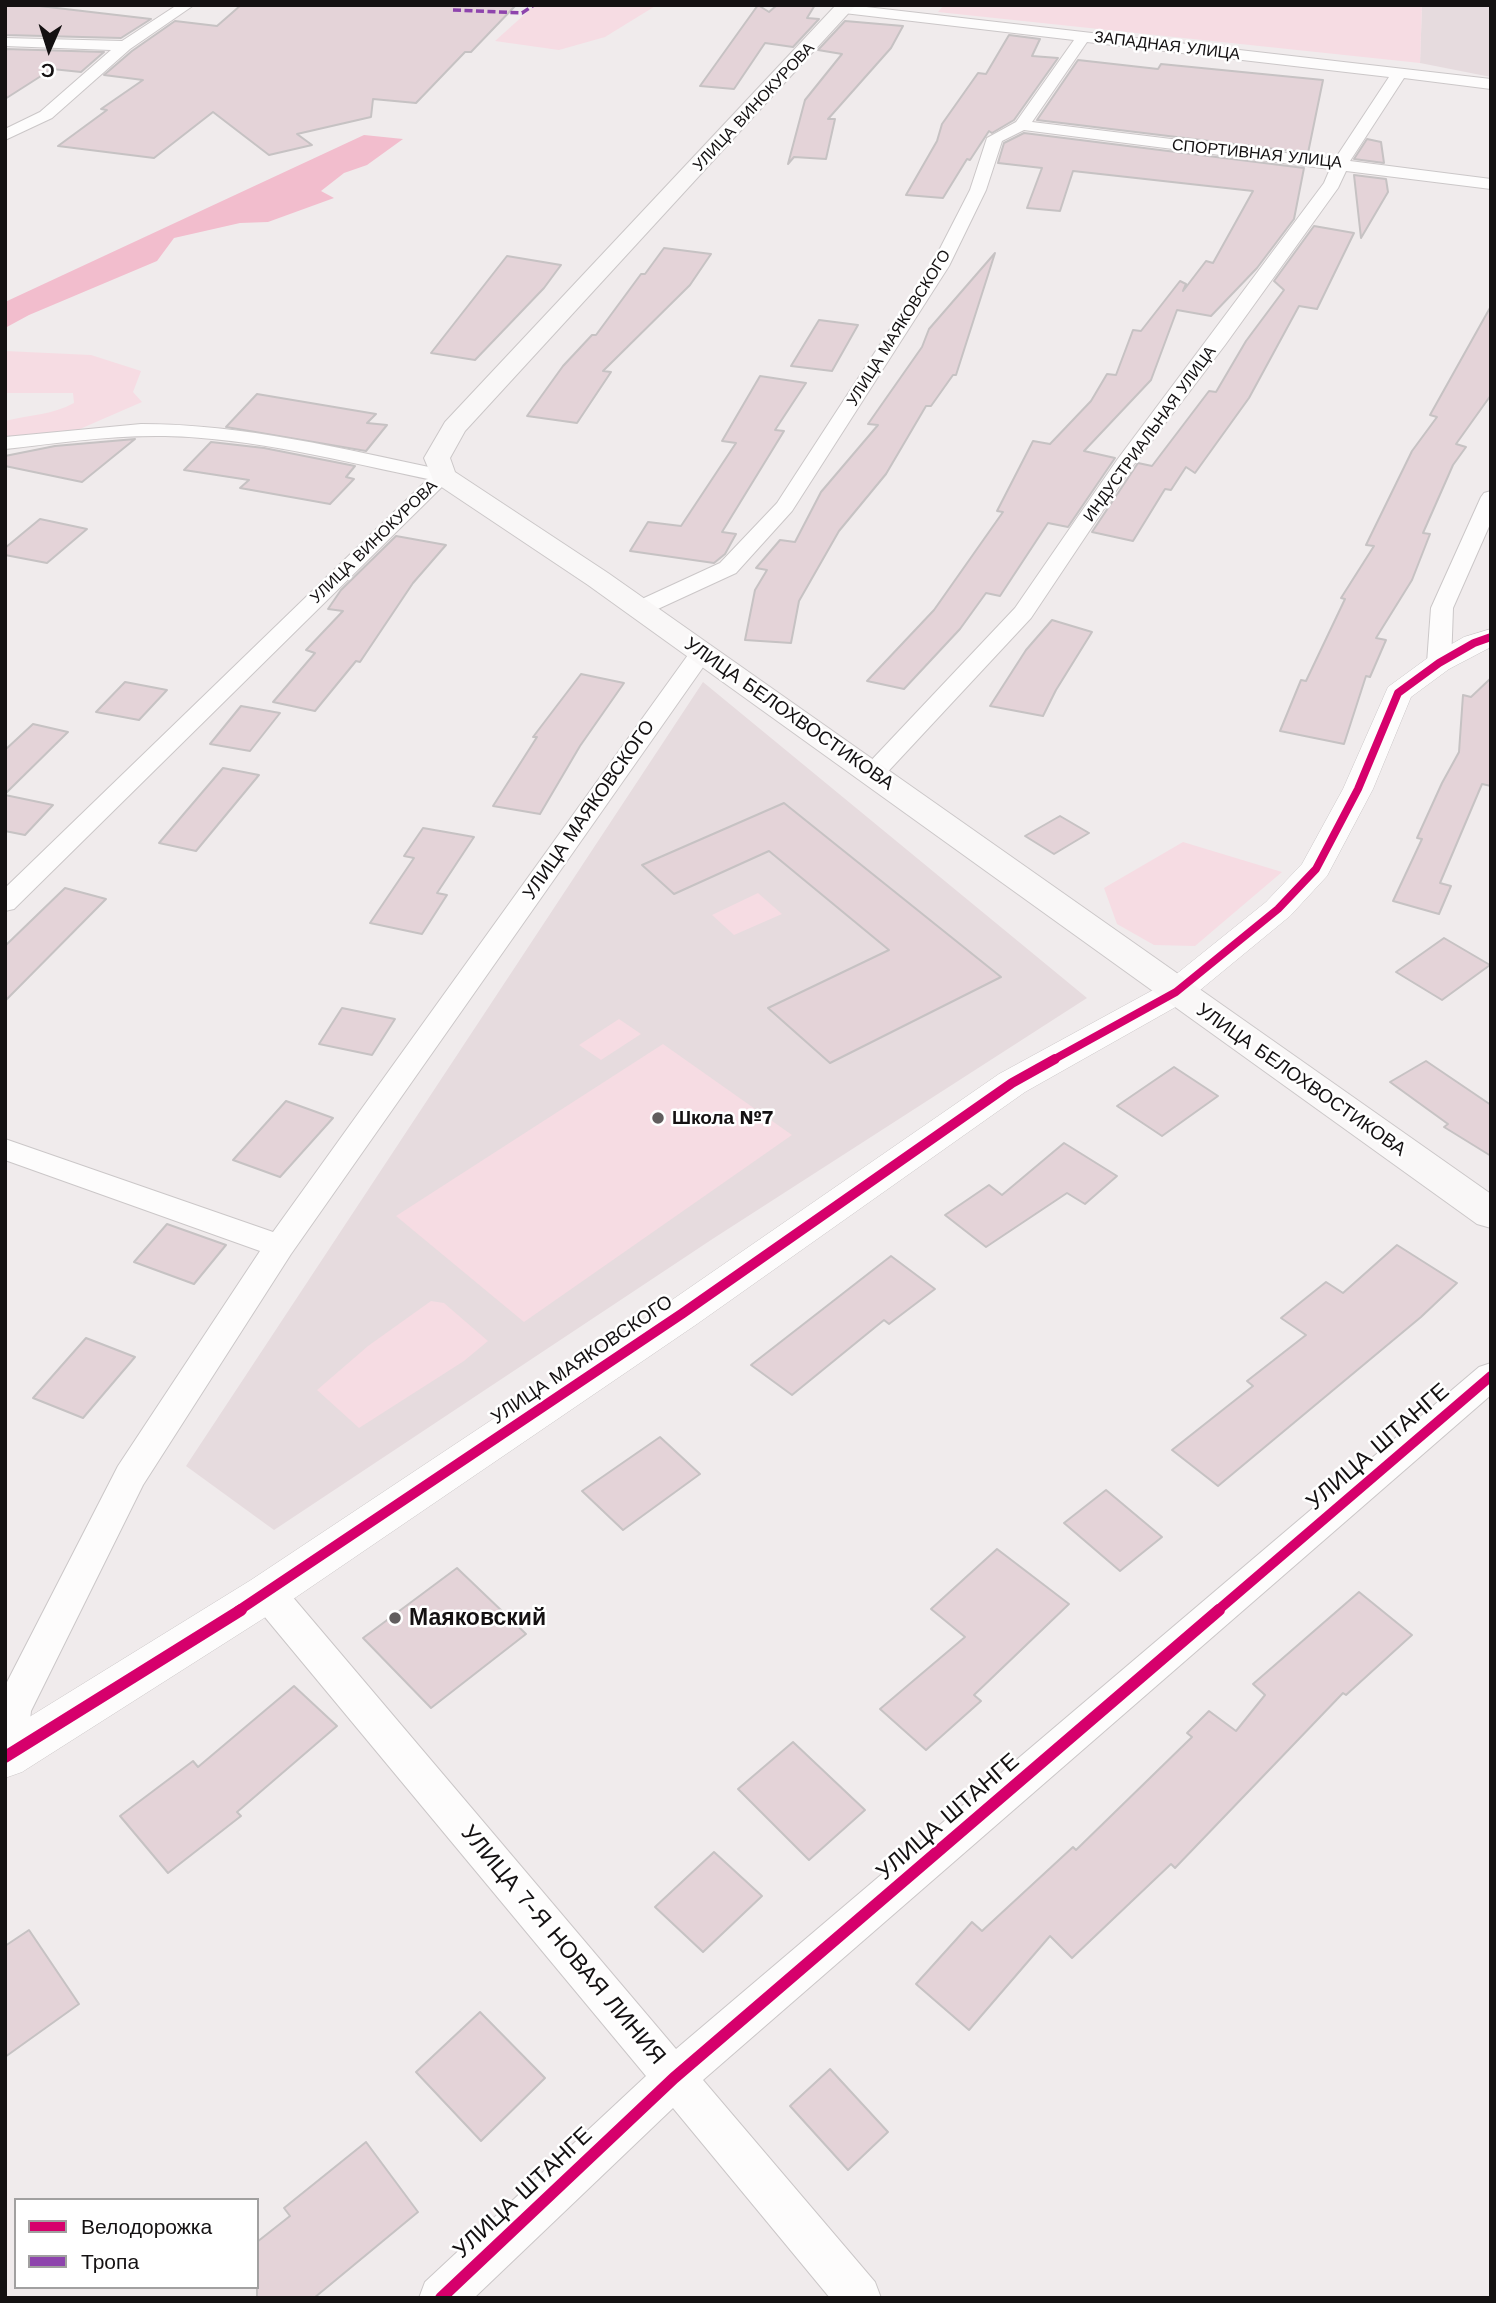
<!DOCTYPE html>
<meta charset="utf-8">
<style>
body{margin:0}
#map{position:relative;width:1496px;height:2303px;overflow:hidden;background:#f0ebec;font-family:"Work Sans",sans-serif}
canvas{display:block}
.frame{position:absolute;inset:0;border:7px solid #141112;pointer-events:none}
.legend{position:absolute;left:14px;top:2198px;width:245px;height:91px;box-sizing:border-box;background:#fff;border:2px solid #a1a0a0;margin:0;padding:9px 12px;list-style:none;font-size:21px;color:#141112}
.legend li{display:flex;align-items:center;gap:14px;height:35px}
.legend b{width:35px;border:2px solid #a1a0a0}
.north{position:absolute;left:14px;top:14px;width:70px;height:70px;-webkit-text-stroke:5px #fff;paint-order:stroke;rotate:183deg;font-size:19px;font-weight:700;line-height:28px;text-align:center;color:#141112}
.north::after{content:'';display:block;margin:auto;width:24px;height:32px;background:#141112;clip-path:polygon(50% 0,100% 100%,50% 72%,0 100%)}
</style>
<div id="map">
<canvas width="1496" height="2303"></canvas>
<div class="frame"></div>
<ul class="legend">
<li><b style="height:9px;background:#d6006c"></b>Велодорожка</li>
<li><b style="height:9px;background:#8e44ad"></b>Тропа</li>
</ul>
<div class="north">С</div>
</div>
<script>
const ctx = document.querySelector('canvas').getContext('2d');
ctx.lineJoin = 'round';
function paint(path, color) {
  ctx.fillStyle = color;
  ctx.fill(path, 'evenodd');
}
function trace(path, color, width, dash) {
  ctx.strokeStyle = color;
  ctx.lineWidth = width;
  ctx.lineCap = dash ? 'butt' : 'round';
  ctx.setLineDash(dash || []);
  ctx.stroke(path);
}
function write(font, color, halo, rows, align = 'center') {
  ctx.font = font + ' "Work Sans",sans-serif';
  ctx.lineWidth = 5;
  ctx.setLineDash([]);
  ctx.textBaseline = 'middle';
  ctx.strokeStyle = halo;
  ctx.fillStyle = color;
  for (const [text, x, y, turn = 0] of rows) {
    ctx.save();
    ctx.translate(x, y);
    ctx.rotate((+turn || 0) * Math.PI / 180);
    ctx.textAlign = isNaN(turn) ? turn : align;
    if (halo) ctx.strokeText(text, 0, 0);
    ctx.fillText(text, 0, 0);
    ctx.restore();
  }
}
const built = new Path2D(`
 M 1422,5 L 1491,5 L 1491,77 L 1420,63 Z
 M 703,682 L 1087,998 L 714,1238 L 274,1530 L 186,1466 Z`);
const green = new Path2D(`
 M 535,5 L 657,5 L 605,37 L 559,50 L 495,41 Z
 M 944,5 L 1422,5 L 1420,63 L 938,12 Z
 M 5,351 L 91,355 L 141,371 L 133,392 L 142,402 L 73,432 L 5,439 L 5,421 C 29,415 52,415 74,403 L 73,393 L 5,393 Z
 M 1183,842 L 1282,872 L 1195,946 L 1154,945 L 1117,924 L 1104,888 Z
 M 758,893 L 782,914 L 734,935 L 712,915 Z
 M 619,1019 L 641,1034 L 601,1060 L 579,1045 Z
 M 663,1044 L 792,1135 L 524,1322 L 396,1216 Z
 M 431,1301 L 444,1303 L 488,1341 L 464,1361 L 359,1428 L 317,1390 L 368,1346 Z`);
const forest = new Path2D(`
 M 364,135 L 403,139 L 367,165 L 344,173 L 321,191 L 334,198 L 268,222 L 240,223 L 174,238 L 157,261 L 29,315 L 5,328 L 5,302 Z`);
const building = new Path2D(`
 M 5,5 L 31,5 L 151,19 L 121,38 L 5,35 Z
 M 241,5 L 516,5 L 471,52 L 465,52 L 416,103 L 373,99 L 371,117 L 297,134 L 312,145 L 269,155 L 213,112 L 154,158 L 58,146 L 107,110 L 101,109 L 143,80 L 104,75 L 132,51 L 175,21 L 217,26 Z
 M 758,5 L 769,12 L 777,5 L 815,5 L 807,18 L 819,19 L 793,47 L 765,43 L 734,89 L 700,86 Z
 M 845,21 L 903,26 L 891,48 L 828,119 L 835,119 L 826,159 L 794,157 L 788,164 L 805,100 L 842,54 L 818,50 Z
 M 1009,35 L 1040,39 L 1032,56 L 1058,58 L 1014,120 L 992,133 L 989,131 L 970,160 L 967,159 L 943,198 L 906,195 L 937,141 L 942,124 L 978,73 L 986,74 Z
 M 5,49 L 104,52 L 81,72 L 52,69 L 5,99 Z
 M 1078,60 L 1158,69 L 1161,64 L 1323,80 L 1308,153 L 1037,120 Z
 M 1024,133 L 1304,168 L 1294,219 L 1257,268 L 1211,316 L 1177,310 L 1151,380 L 1084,451 L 1115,458 L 1068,527 L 1048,523 L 1000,596 L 986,593 L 960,629 L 904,689 L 867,681 L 934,610 L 1003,512 L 997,511 L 1033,441 L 1050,444 L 1091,401 L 1107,374 L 1116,375 L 1133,330 L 1141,331 L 1180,281 L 1186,284 L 1183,291 L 1206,261 L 1213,263 L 1253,191 L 1073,171 L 1060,211 L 1027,208 L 1042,168 L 998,163 L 1004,143 Z
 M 1367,139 L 1381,142 L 1384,163 L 1354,159 Z
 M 1354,175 L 1386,179 L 1388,192 L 1361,238 Z
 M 1314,226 L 1354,233 L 1317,309 L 1299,306 L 1249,398 L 1195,473 L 1186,467 L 1171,490 L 1165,489 L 1133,541 L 1092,532 L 1138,463 L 1152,466 L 1209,391 L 1216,392 L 1246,341 L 1284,290 L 1274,281 Z
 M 664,248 L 711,254 L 690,285 L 603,371 L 611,372 L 577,423 L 527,416 L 563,366 L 592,335 L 596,335 L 641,274 L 645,274 Z
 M 995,253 L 956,375 L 953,375 L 931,406 L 926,406 L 886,474 L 839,531 L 799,601 L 791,643 L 745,640 L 755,590 L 767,570 L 756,568 L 780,540 L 795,542 L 821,492 L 878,425 L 868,424 L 922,347 L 929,329 Z
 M 507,256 L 561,265 L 544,288 L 475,360 L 431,353 Z
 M 1491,306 L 1491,395 L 1456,444 L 1466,447 L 1453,465 L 1423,533 L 1430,534 L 1412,580 L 1376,638 L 1386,640 L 1370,677 L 1366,676 L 1344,744 L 1280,731 L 1301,680 L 1306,681 L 1345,599 L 1341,598 L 1374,546 L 1366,545 L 1412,451 L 1437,417 L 1430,415 Z
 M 819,320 L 858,325 L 832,371 L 791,366 Z
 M 760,376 L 806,383 L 775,430 L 784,431 L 722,532 L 736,534 L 725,554 L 714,563 L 630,551 L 648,522 L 681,526 L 736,443 L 722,441 Z
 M 257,394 L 376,414 L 367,423 L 387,425 L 366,451 L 226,427 Z
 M 135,439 L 82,482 L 5,466 L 5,456 L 55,446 Z
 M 211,442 L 264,448 L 355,466 L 346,477 L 354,479 L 330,504 L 240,488 L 249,480 L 184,470 Z
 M 40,519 L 87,529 L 47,563 L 5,555 L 5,548 Z
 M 396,536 L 446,545 L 413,583 L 360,662 L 356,661 L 315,711 L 273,702 L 315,653 L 306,650 L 343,611 L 328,609 L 341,590 Z
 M 1052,620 L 1092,632 L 1056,690 L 1043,716 L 990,706 L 1026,650 Z
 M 581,674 L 624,683 L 580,746 L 540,814 L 493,806 L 537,737 L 533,737 Z
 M 1491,678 L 1491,786 L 1482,784 L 1440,883 L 1451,886 L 1439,914 L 1393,901 L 1422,839 L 1417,838 L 1442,783 L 1459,752 L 1463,695 L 1471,697 Z
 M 125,682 L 167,690 L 139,720 L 96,712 Z
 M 241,706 L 280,713 L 250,751 L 210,744 Z
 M 33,724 L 68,732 L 5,794 L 5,750 Z
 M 223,768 L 259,775 L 196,851 L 159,843 Z
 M 5,795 L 53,805 L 25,835 L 5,831 Z
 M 784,803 L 1001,977 L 830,1063 L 768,1008 L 889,950 L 769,851 L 674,894 L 642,865 Z
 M 1060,816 L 1089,833 L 1054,854 L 1025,836 Z
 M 423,828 L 474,837 L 437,893 L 447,895 L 422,934 L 370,923 L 414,858 L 404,856 Z
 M 65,888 L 106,899 L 5,1001 L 5,946 Z
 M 1444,938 L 1490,965 L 1442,1000 L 1396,972 Z
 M 342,1008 L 395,1019 L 372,1055 L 319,1044 Z
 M 1426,1061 L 1491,1105 L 1491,1156 L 1444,1127 L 1448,1124 L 1390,1082 Z
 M 1174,1067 L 1218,1096 L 1162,1136 L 1117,1106 Z
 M 286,1101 L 333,1118 L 280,1177 L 233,1160 Z
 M 1064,1143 L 1117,1176 L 1085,1204 L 1067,1193 L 986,1247 L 945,1215 L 989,1185 L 1002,1195 Z
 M 167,1224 L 226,1245 L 194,1284 L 134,1262 Z
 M 1397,1245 L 1457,1283 L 1421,1317 L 1218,1486 L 1172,1450 L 1253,1386 L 1247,1381 L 1306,1335 L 1281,1318 L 1326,1282 L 1343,1293 Z
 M 891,1256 L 935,1289 L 889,1324 L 884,1320 L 792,1395 L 751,1365 Z
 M 86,1338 L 135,1357 L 83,1418 L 33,1398 Z
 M 660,1437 L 700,1474 L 623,1530 L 582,1491 Z
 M 1106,1490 L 1162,1537 L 1120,1571 L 1064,1523 Z
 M 997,1549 L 1069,1604 L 974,1695 L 981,1701 L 926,1750 L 880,1709 L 965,1637 L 931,1609 Z
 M 457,1568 L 526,1634 L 431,1708 L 363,1638 Z
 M 1359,1592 L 1412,1635 L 1346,1695 L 1343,1693 L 1175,1868 L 1171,1864 L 1072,1958 L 1050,1936 L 969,2030 L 916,1984 L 972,1922 L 982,1931 L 1073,1847 L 1076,1850 L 1192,1737 L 1187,1733 L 1209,1711 L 1236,1731 L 1265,1695 L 1253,1684 Z
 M 294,1686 L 337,1726 L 237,1812 L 241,1816 L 168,1873 L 120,1816 L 193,1761 L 198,1767 Z
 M 793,1742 L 865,1810 L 809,1860 L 738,1789 Z
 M 714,1852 L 762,1896 L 703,1952 L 655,1907 Z
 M 29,1930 L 79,2004 L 5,2057 L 5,1946 Z
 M 480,2012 L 545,2078 L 481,2141 L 416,2072 Z
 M 830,2069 L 888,2132 L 848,2170 L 790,2106 Z
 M 366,2142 L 418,2212 L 314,2298 L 257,2298 L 257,2242 L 290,2216 L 284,2208 Z`);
const minor = new Path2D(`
 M 177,5 L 194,5 L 130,49 L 52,118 L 5,140 L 5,129 L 40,112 L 111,50 L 5,46 L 5,38 L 122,41 Z
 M 849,5 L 1491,79 L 1491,89 L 1404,78 L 1350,161 L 1491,179 L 1491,189 L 1346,171 L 1338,188 L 1225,345 L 1132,467 L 1031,618 L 882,778 L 873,780 L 864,778 L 861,773 L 864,768 L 1015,608 L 1117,460 L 1324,183 L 1330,169 L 1024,130 L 1002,141 L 986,190 L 949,266 L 792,511 L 736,573 L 647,614 L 631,614 L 628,609 L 631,604 L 720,563 L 777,503 L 931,266 L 970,190 L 987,138 L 1016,122 L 1074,40 L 844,13 L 837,9 L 839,6 ZM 1087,42 L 1389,77 L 1335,159 L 1032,122 Z
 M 141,424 C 244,424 343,449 443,470 L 450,472 L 453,476 L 14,909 L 5,911 L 5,888 L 428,479 C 341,461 254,438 165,436 C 111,435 58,443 5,449 L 5,437 Z
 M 1491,491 L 1491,522 L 1453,608 L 1451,663 L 1447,668 L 1431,668 L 1427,663 L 1431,608 L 1481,497 L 1484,493 Z
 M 701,646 L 709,648 L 713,653 L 291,1254 L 143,1485 L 31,1711 L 26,1756 L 20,1768 L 5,1772 L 5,1686 L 118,1466 L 260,1251 L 5,1160 L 5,1139 L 273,1232 L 693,648 Z
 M 1491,1363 L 1491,1395 L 703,2080 L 875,2282 L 881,2298 L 830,2298 L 673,2108 L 474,2298 L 419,2298 L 425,2282 L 646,2076 L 254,1604 L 249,1593 L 254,1582 L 267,1578 L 280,1582 L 676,2049 L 1479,1367 Z`);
const tertiary = new Path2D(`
 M 1491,629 L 1491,647 L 1449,669 L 1411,697 L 1373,789 L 1327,876 L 1290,916 L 1188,1000 L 1025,1092 L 697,1324 L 283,1606 L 22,1772 L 5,1778 L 5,1732 L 251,1580 L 669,1302 L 999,1074 L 1164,984 L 1266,902 L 1302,864 L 1343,789 L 1388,687 L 1429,657 L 1464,637 Z`);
const secondary = new Path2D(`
 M 836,5 L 856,5 L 465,431 L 450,458 L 455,472 L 608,573 L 1491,1194 L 1491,1228 L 1477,1224 L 588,585 L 434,482 L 424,458 L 445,422 Z`);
const quiet = new Path2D(`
 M 453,10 L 522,13 L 534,5`);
const cyclewayFar2 = new Path2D(`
 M 1051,1061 L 1176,992 L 1278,909 L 1316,869 L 1358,789 L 1398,693 L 1439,663 L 1474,643 L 1491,637`);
const cyclewayFar1 = new Path2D(`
 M 238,1611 L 683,1313 L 1012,1083 L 1055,1059
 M 1217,1611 L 1491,1376`);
const cycleway = new Path2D(`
 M 5,1757 L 241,1610
 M 441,2298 L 674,2078 L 1219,1610`);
const markers = [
 [658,1118,7,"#615d5e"],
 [395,1618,7,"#615d5e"]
];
const farStreetnames = [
 ["ЗАПАДНАЯ УЛИЦА",1167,46,7],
 ["УЛИЦА ВИНОКУРОВА",754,107,-47],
 ["СПОРТИВНАЯ УЛИЦА",1257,154,6],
 ["УЛИЦА МАЯКОВСКОГО",899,328,-58],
 ["ИНДУСТРИАЛЬНАЯ УЛИЦА",1150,434,-54],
 ["УЛИЦА ВИНОКУРОВА",374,542,-44]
];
const streetNames = [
 ["УЛИЦА БЕЛОХВОСТИКОВА",789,714,35],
 ["УЛИЦА МАЯКОВСКОГО",589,810,-55],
 ["УЛИЦА БЕЛОХВОСТИКОВА",1301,1080,35],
 ["УЛИЦА МАЯКОВСКОГО",582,1360,-34]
];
const poiNames = [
 ["Школа №7",672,1118]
];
const nearStreetnames = [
 ["УЛИЦА ШТАНГЕ",1378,1447,-41],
 ["УЛИЦА ШТАНГЕ",948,1817,-41],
 ["УЛИЦА 7-Я НОВАЯ ЛИНИЯ",563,1945,50],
 ["УЛИЦА ШТАНГЕ",523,2193,-43]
];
const nearPoinames = [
 ["Маяковский",409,1618]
];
paint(built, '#e6dbde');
paint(green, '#f6dce3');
paint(forest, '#f2bdcd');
paint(building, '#e4d3d8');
trace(building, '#c6c2c3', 2);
trace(minor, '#cbc7c8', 2);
trace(tertiary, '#cbc7c8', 1);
trace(secondary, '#cbc7c8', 2);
paint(minor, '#fdfcfc');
paint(tertiary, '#fdfcfc');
paint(secondary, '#f9f7f7');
trace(quiet, '#8e44ad', 3.5, [8, 3.5]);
trace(cyclewayFar2, '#d6006c', 8);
trace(cyclewayFar1, '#d6006c', 10);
trace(cycleway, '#d6006c', 12);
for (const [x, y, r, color] of markers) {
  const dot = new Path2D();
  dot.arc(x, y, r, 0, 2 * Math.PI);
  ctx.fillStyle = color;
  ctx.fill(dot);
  trace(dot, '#fff', 2.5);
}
write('16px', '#141112', '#fff', farStreetnames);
write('19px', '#141112', '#fff', streetNames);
write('bold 19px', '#141112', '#fff', poiNames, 'left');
write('23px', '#141112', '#fff', nearStreetnames);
write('bold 23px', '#141112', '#fff', nearPoinames, 'left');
</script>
